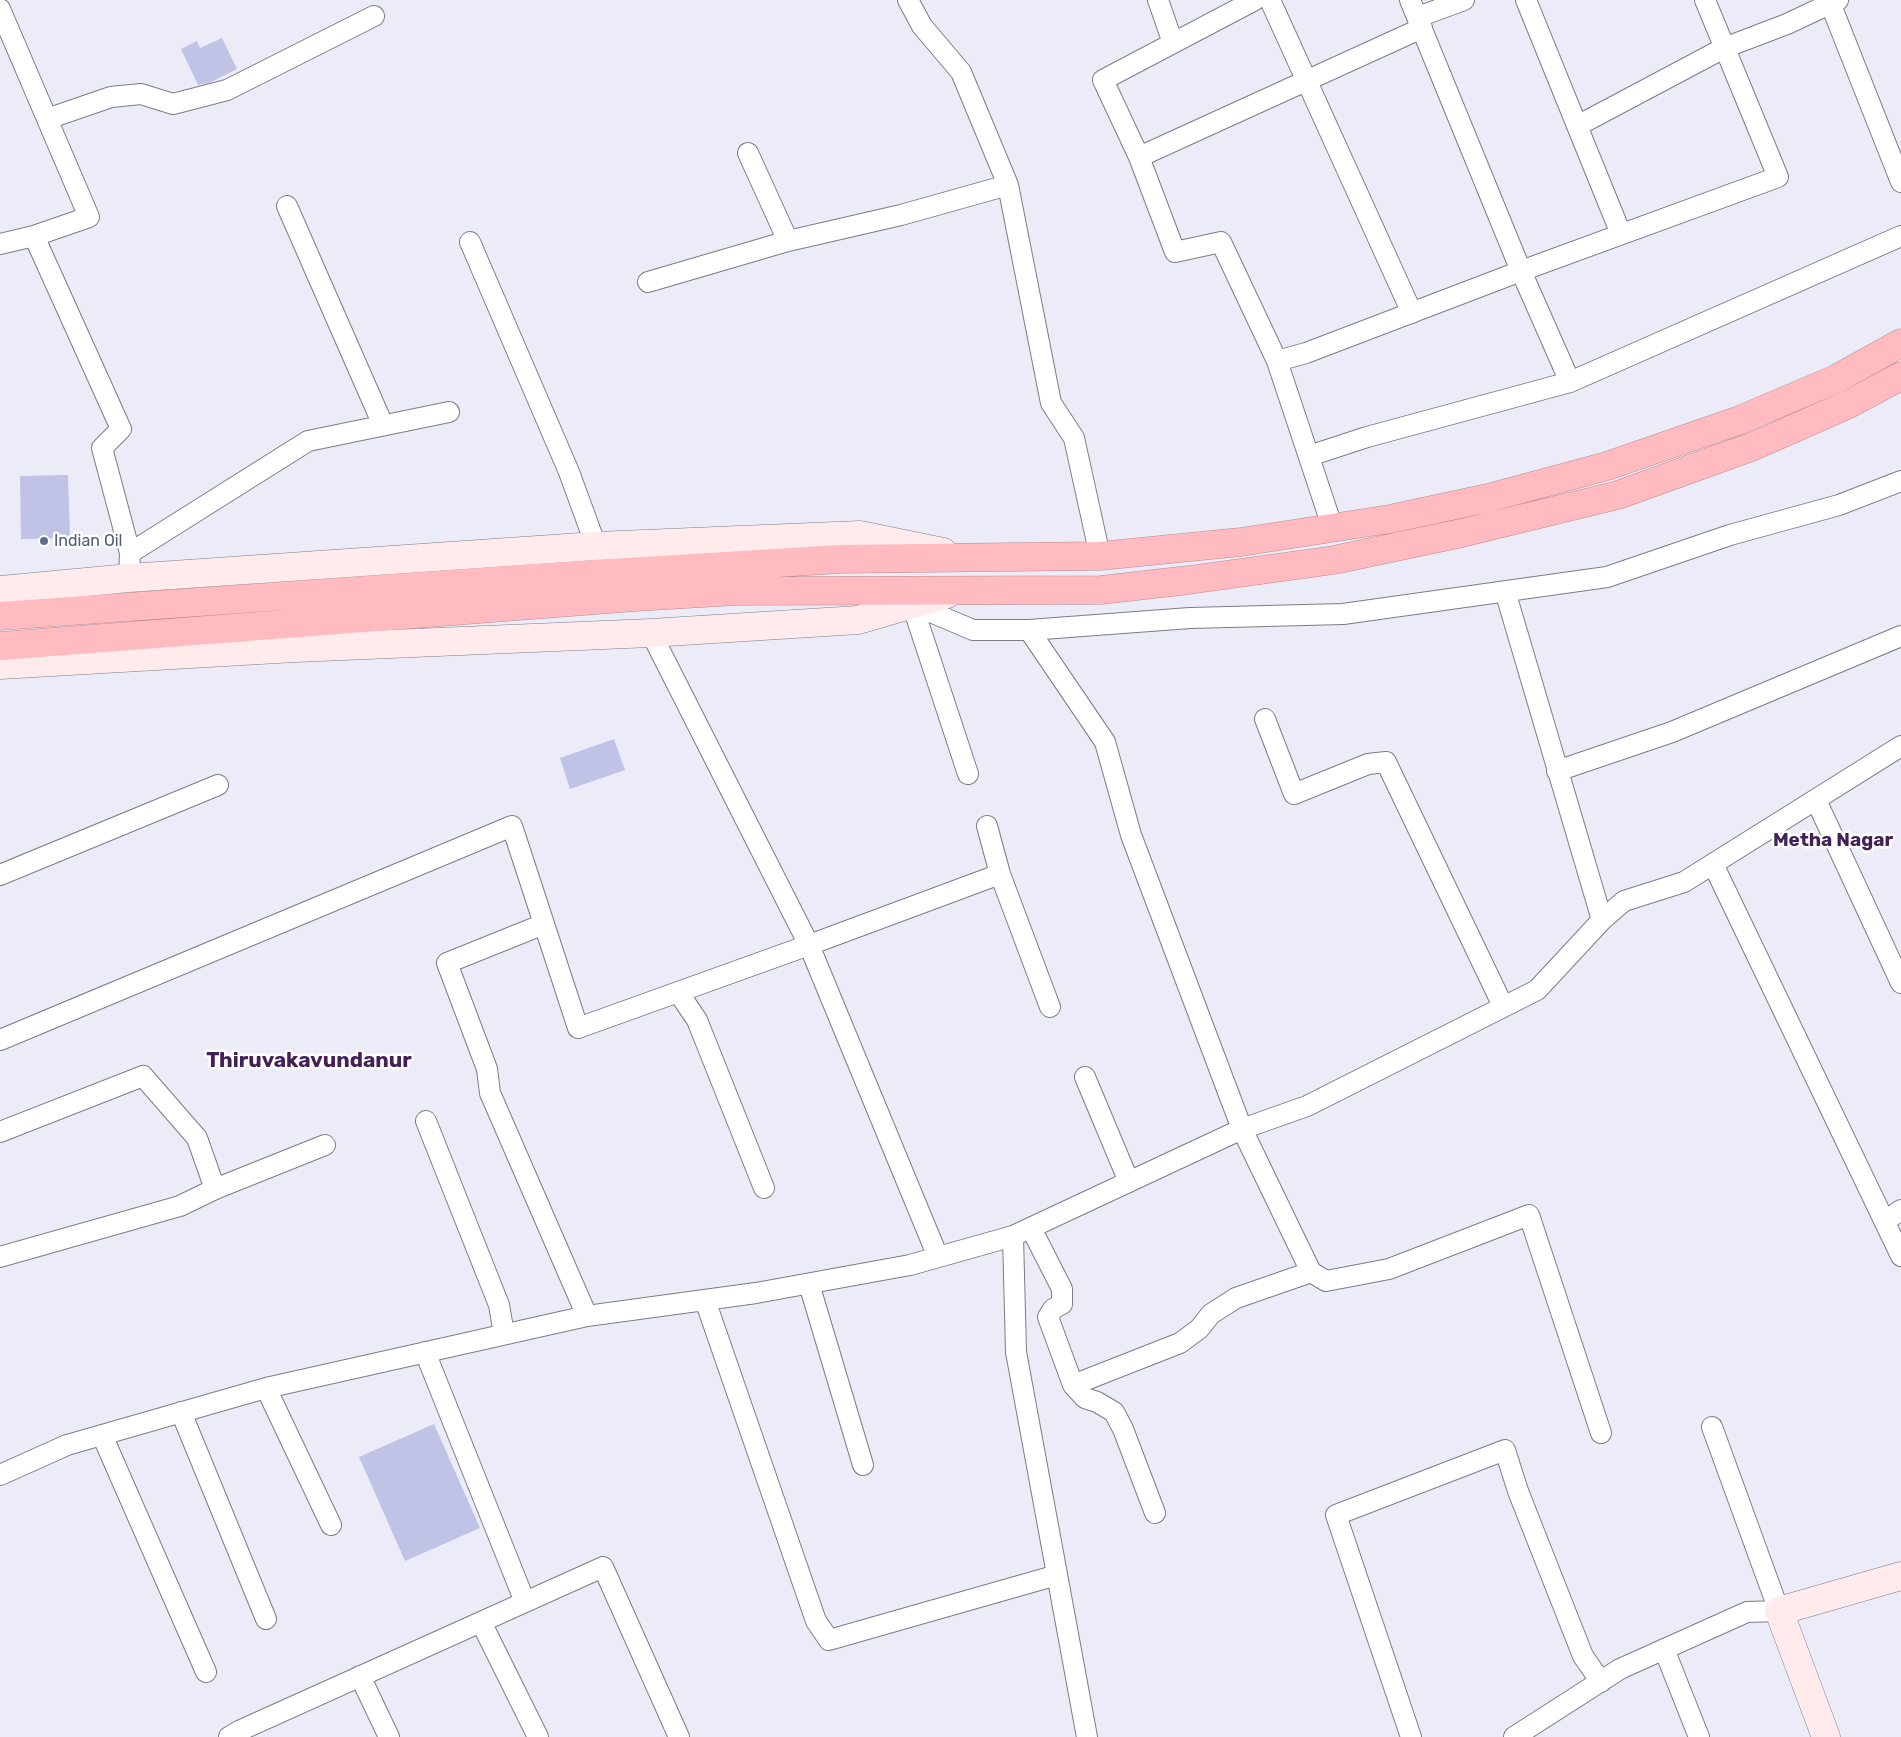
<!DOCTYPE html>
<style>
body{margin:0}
canvas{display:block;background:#ebecf8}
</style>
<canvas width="1901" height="1737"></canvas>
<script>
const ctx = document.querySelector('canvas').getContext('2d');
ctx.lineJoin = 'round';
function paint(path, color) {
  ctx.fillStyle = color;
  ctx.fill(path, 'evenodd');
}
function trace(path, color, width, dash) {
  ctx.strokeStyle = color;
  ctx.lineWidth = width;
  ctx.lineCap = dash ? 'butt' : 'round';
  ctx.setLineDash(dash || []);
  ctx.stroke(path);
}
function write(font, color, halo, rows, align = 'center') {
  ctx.font = font + ' Rubik,sans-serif';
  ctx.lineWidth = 5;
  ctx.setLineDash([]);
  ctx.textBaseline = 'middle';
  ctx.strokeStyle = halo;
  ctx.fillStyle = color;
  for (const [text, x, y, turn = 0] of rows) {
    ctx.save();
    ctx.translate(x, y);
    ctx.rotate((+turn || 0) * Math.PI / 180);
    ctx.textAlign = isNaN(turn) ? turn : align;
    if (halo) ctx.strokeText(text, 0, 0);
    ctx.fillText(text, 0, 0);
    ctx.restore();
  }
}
const building = new Path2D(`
 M 222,38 L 237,69 L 209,83 L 198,85 L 181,49 L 197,41 L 200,48 Z
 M 68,475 L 70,538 L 21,539 L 20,476 Z
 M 614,739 L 625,770 L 570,789 L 560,758 Z
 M 434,1424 L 480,1528 L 405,1561 L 359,1457 Z`);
const street = new Path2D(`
 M 908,0 L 922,26 L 961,72 L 1008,185 L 1051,403 L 1074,438 L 1100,556
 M 1158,0 L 1173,43
 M 1270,0 L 1412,313
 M 1410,0 L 1521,271 L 1570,382
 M 1526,0 L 1621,234
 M 1829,0 L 1901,182
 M 0,9 L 89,217 L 34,236 L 0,244
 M 1418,17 L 1464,0
 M 1422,28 L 1139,157 L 1175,252 L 1221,242 L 1277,361 L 1306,353 L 1521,271 L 1778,177 L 1705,0
 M 47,119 L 111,97 L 141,94 L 173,104 L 227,90 L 374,16
 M 1577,126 L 1724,48 L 1787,24 L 1838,0
 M 748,153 L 788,241
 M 1139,157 L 1103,80 L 1255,0
 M 287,206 L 383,425
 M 34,236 L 121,429 L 102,448 L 130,553 L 129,578
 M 470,242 L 569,472 L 596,546
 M 648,282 L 788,241 L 901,215 L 1008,185
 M 1277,361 L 1333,529
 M 1309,456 L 1367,437 L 1570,382 L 1901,236
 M 130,553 L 308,441 L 449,412
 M 912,604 L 973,630 L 1029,630 L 1190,618 L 1343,614 L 1607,577 L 1730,535 L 1839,505 L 1901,481
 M 912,604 L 968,774
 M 1029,630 L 1105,742 L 1131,835 L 1242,1129 L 1311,1272 L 1326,1281 L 1389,1269 L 1529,1215 L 1601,1433
 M 1265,719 L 1294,794 L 1368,764 L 1386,762 L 1503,1006
 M 1557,771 L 1672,732 L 1901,636
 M 1816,800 L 1901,983
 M 987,826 L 1000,874 L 1050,1007
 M 1713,864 L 1901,1256
 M 0,875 L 218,785
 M 1602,920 L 1624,901 L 1684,882 L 1901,746
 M 544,924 L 447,963 L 487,1069 L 490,1093 L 587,1316
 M 678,992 L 697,1020 L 764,1188
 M 0,1040 L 512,826 L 578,1028 L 809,945 L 651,633
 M 1085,1077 L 1129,1182
 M 426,1121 L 499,1305 L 504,1334
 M 0,1132 L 143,1076 L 197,1138 L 215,1189
 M 1885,1221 L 1901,1210
 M 1031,1228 L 1062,1289 L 1062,1304 L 1053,1309 L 1048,1317 L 1073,1385 L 1180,1343 L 1199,1329 L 1211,1314 L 1236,1298 L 1311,1272
 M 1013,1236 L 1016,1352 L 1087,1737
 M 0,1257 L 180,1206 L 215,1189 L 325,1145
 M 938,1257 L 809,945 L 1000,874
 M 809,1284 L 863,1465
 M 705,1300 L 816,1621 L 829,1640 L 1057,1575
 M 425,1352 L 525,1602
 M 1073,1385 L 1085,1398 L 1097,1402 L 1114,1412 L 1123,1429 L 1155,1513
 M 266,1388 L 331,1525
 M 181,1412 L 266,1619
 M 102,1435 L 206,1672
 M 0,1475 L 67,1445 L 266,1388 L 587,1316 L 756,1293 L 910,1265 L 1013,1236 L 1242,1129 L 1307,1106 L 1537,990 L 1602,920 L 1505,591
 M 481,1622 L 538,1737
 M 1664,1649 L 1699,1737
 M 360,1676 L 389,1737
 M 229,1737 L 241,1730 L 603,1567 L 679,1737
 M 1411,1737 L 1336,1515 L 1505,1450 L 1518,1491 L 1583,1656 L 1601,1682
 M 1514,1737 L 1620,1669 L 1747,1612 L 1779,1611 L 1712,1427`);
const secondary = new Path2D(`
 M 0,590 L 129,578 L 596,546 L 860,535 L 943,552
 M 0,665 L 295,648 L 651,633 L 858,620 L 947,594
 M 1826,1737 L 1779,1611 L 1901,1576`);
const highway = new Path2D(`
 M 0,616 L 580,575 L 840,559 L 1100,556 L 1241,542 L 1390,519 L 1488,498 L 1607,466 L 1737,421 L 1836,379 L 1901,343
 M 0,646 L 635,597 L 736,591 L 1101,590 L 1189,580 L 1334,560 L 1462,533 L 1618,495 L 1754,446 L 1849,404 L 1901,376`);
const markers = [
 [44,541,5,"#5c6f8a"]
];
const serviceNames = [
 ["Indian Oil",54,541]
];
const quarterNames = [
 ["Metha Nagar",1833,841]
];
const districtNames = [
 ["Thiruvakavundanur",309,1061]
];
paint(building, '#c0c2e6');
trace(street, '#7c7c87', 22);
trace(secondary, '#7c7c87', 29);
trace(highway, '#b88b90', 29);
trace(street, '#fff', 20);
trace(secondary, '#ffebec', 28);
trace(highway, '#ffbbbf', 28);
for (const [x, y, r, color] of markers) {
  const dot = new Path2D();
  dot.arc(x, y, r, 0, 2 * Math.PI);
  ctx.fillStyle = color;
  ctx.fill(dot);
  trace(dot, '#fff', 2);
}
write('16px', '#4e5e75', '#fff', serviceNames, 'left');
write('bold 19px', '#442057', '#fff', quarterNames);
write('bold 21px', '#442057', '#fff', districtNames);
</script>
